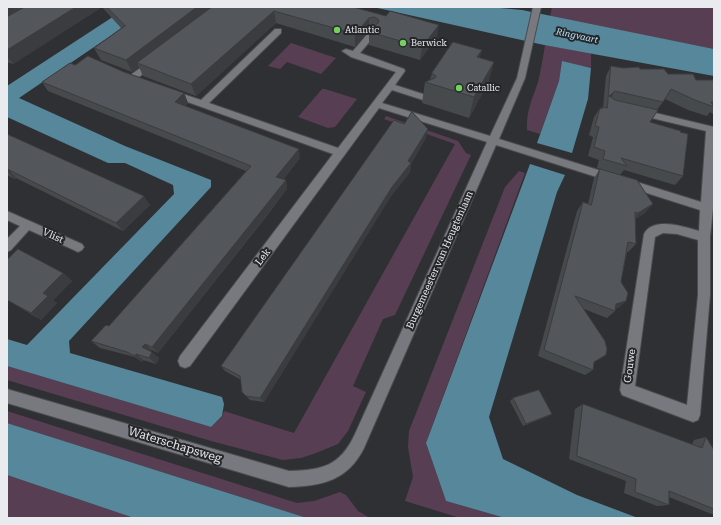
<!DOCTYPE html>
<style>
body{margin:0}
#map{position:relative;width:721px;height:525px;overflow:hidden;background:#2f3034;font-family:"Roboto Serif",serif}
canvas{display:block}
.frame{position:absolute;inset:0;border:8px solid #eaebee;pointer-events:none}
</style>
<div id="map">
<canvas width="721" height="525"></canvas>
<div class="frame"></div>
</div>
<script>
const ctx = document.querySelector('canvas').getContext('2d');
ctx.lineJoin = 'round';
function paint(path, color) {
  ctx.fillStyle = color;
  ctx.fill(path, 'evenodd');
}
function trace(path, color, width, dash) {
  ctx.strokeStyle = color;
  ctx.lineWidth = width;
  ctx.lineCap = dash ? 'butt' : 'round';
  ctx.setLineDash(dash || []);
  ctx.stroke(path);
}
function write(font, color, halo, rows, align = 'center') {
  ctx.font = font + ' "Roboto Serif",serif';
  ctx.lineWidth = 4;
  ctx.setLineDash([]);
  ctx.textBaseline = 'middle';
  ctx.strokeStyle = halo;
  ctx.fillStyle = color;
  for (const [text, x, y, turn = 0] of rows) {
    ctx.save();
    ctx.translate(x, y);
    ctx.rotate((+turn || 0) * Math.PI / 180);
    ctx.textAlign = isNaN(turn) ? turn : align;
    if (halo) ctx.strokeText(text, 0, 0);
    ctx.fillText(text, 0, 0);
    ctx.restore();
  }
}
const green = new Path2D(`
 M 552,7 L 714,7 L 714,49 L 550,17 Z
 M 291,43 L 336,58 L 321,74 L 287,62 L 280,69 L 268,66 Z
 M 545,45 L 591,53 L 591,68 L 562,62 L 559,81 L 540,134 L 527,130 C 526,111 532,100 538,82 C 541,70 543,57 545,45 Z
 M 322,89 L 325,89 L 357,99 L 335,127 L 328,128 L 298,117 Z
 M 386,116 L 458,141 L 466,153 L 471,155 L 395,315 L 383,319 L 353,386 L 366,392 L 348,431 L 338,444 L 316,453 L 301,458 L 283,460 L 211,441 L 7,380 L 7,366 L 211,427 L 222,417 L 224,411 L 294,433 L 455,144 L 384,119 Z
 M 519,171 L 525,173 L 426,443 L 446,501 L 505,518 L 460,518 L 405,501 L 413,477 L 408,447 L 409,431 L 505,187 Z
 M 7,411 L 297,503 L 314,501 L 340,492 L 346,495 L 358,511 L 370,518 L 307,518 L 7,423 Z
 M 7,475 L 134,518 L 7,518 Z`);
const water = new Path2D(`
 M 128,7 L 153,7 L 19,98 L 125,146 L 211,180 L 211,187 L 69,341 L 70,353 L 222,397 L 224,404 L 222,416 L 211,427 L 7,366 L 7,339 L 27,345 L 174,194 L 173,185 L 125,163 L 108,163 L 7,117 L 7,86 Z
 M 373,7 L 489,7 L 522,10 L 714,49 L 714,76 L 544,45 Z
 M 562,61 L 591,68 L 588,99 L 572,153 L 537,143 L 559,81 Z
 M 530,164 L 565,175 L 557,192 L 489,417 L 503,459 L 577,495 L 638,518 L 505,518 L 446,501 L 426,443 Z
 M 7,423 L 307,518 L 134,518 L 7,475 Z`);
const minor = new Path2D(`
 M 533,7 L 541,7 L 525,78 L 499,139 L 701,202 L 706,131 L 639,115 L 634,112 L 639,109 L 714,127 L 713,208 L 710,237 L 710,295 L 700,415 L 698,420 L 693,422 L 627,397 L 622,395 L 620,390 L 644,234 C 653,216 685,227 699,231 L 700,210 L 496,145 L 364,448 C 348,480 323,486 289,487 L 7,403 L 7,389 L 289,471 C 323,470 340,466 355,434 L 487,142 L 379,108 L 190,366 L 185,368 L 180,366 L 178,361 L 180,356 L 333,154 L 168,95 L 166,93 L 171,90 L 201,100 L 275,29 L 281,29 L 281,33 L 209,103 L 338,148 L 396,72 L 351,57 L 342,51 L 346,49 L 353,51 L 370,31 L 373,31 L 377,33 L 360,53 L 404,69 L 405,71 L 395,85 L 429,96 L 431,98 L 426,101 L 392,90 L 382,103 L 490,136 L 517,78 ZM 663,233 L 677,234 L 698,240 L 698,295 L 687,405 L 635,386 L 655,237 Z
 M 153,59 L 157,62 L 156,64 L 135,80 L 129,80 L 128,78 L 129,76 Z
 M 7,211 L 82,244 L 84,247 L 82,250 L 78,252 L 74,250 L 29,230 L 11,250 L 7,252 L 7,239 L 20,226 L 7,220 Z`);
const wall = new Path2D(`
 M 7,7 L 102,7 L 13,64 L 7,62 Z
 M 102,7 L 353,7 L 437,37 L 420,60 L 369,45 L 369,32 L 371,30 L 369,30 L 355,47 L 276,23 L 196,96 L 143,76 L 139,67 L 132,72 L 101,60 L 94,48 L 121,28 Z
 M 480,58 L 494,62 L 488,83 L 469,118 L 422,103 L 425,82 L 430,80 L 432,73 Z
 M 75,65 L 124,72 L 184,93 L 188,103 L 185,106 L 300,158 L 283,180 L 286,180 L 287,189 L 265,218 L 158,353 L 152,350 L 150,351 L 159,358 L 156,364 L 143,360 L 142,362 L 135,357 L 100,348 L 91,341 L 109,326 L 246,171 L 48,91 L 42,82 Z
 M 611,66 L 623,68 L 640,69 L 696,80 L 714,80 L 714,115 L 710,112 L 707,116 L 688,110 L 665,99 L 657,110 L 650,122 L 680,132 L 683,176 L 675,185 L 624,170 L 620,175 L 645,213 L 635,219 L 636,244 L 628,252 L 627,252 L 621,282 L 626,301 L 618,308 L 616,308 L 615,311 L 607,318 L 584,309 L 594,363 L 593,370 L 585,375 L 538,356 L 577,211 L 583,202 L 588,204 L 594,178 L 600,169 L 597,168 L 599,160 L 588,156 L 593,137 L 589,135 L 594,117 L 600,108 L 601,108 L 602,107 L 603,107 L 606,76 Z
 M 404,124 L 426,138 L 411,164 L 410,172 L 391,196 L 264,402 L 250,400 L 242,392 L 241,380 L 225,371 L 221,366 Z
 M 7,134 L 150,205 L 123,231 L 16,178 L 15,179 L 7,175 Z
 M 7,260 L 63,273 L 72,281 L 53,300 L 57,303 L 41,320 L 7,300 Z
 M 513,398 L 552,414 L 549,416 L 523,426 L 510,401 Z
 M 583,404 L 692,445 L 694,440 L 706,437 L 714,450 L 714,515 L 669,497 L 669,505 L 657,506 L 624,493 L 626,481 L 569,459 L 575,409 Z`);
const shadedWall = new Path2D(`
 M 10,7 L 39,7 L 7,26 L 7,9 Z
 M 76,7 L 102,7 L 13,64 L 7,57 L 7,50 Z
 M 197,7 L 218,7 L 137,63 L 139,67 L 132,72 L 126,60 Z
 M 274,11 L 276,23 L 196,96 L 191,84 Z
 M 369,18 L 369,30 L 355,47 L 355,34 Z
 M 439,25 L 437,37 L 420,60 L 422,47 Z
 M 482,50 L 476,71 L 477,57 Z
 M 494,62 L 488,83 L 469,118 L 474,97 Z
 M 615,91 L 609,101 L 608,97 Z
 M 184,93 L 188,103 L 179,112 L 175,102 Z
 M 428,129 L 426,138 L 411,164 L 410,172 L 391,196 L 264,402 L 260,398 Z
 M 299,149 L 300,158 L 278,186 L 276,177 Z
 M 7,168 L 16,178 L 15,179 L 7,171 Z
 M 286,180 L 287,189 L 158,353 L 152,347 Z
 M 144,196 L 150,205 L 123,231 L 116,223 Z
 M 653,204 L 645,213 L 631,222 L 638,213 Z
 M 63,273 L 72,281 L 53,300 L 57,303 L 41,320 L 31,313 L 43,293 Z
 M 626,301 L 618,308 L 611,310 L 616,304 Z
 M 145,344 L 152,350 L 149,353 L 142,347 Z
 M 152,352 L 159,358 L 156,364 L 149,358 Z
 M 136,354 L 143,360 L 142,362 L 135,356 Z
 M 552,414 L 549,416 L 523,426 L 526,424 Z`);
const building = new Path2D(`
 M 25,7 L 76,7 L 7,50 L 7,17 Z
 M 107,7 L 197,7 L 126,60 L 94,48 L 125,26 Z
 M 212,7 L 353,7 L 386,16 L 390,11 L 439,25 L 422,47 L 369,32 L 379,22 L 378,19 L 374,17 L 369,18 L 355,34 L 274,11 L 191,84 L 137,63 Z
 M 453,42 L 482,50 L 477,57 L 494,62 L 474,97 L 425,82 L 435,78 L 436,76 L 432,73 Z
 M 88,56 L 124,72 L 184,93 L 175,102 L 299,149 L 276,177 L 286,180 L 262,210 L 152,347 L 145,344 L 142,347 L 152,352 L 149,358 L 136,354 L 135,356 L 127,352 L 91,341 L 106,325 L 109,326 L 251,166 L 42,82 L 70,63 L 75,65 Z
 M 611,66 L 623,68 L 639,67 L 640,69 L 664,69 L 668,74 L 693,74 L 696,80 L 714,80 L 714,102 L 711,102 L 714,107 L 695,100 L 671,89 L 663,102 L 615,91 L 609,96 L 615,100 L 658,110 L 650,122 L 681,131 L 680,132 L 688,134 L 683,176 L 621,158 L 627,166 L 603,159 L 605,151 L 594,147 L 599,127 L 595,126 L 600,108 L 602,109 L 602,107 L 607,108 Z
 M 412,112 L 428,129 L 408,161 L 411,163 L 392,187 L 260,398 L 246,396 L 242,392 L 240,376 L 221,366 L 394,120 L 404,124 Z
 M 7,134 L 144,196 L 116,223 L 7,169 Z
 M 600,169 L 637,180 L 653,204 L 638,213 L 635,212 L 636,244 L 628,242 L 621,282 L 628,293 L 626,301 L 616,304 L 615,311 L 575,296 L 605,341 L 607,349 L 606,355 L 594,362 L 593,370 L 544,350 L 583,202 L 591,205 Z
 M 18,249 L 63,273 L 43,293 L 48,296 L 31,313 L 7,300 L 7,260 Z
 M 539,390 L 552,414 L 526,424 L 513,398 Z
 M 583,404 L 702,448 L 706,437 L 714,450 L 714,509 L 669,491 L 669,505 L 635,492 L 636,479 L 577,456 Z`);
const markers = [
 [337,30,4,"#72d25d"],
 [403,43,4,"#72d25d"],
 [459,88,4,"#72d25d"]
];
const farPoinames = [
 ["Atlantic",345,30],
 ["Berwick",411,43],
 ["Catallic",467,88]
];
const farWaternames = [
 ["Ringvaart",577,36,12]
];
const streetNames = [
 ["Vlist",53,236,25],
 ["Lek",263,257,-53],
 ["Burgemeester van Heugtenlaan",440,260,-66],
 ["Gouwe",630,366,-82]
];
const nearStreetnames = [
 ["Waterschapsweg",175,445,17]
];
paint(green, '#583e52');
paint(water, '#56879a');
trace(minor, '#4a4b4e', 2);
paint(minor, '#78797e');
paint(wall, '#474a4d');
paint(shadedWall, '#3a3c3f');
paint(building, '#53565a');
trace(building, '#3a3c3f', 1);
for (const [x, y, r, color] of markers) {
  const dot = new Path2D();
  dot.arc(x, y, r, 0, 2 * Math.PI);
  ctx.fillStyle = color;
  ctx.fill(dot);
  trace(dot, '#25262a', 1.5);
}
write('9px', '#eaebee', '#25262a', farPoinames, 'left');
write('italic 9px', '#b8e7f9', '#25262a', farWaternames);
write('10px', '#eaebee', '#25262a', streetNames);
write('12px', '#eaebee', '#25262a', nearStreetnames);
</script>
